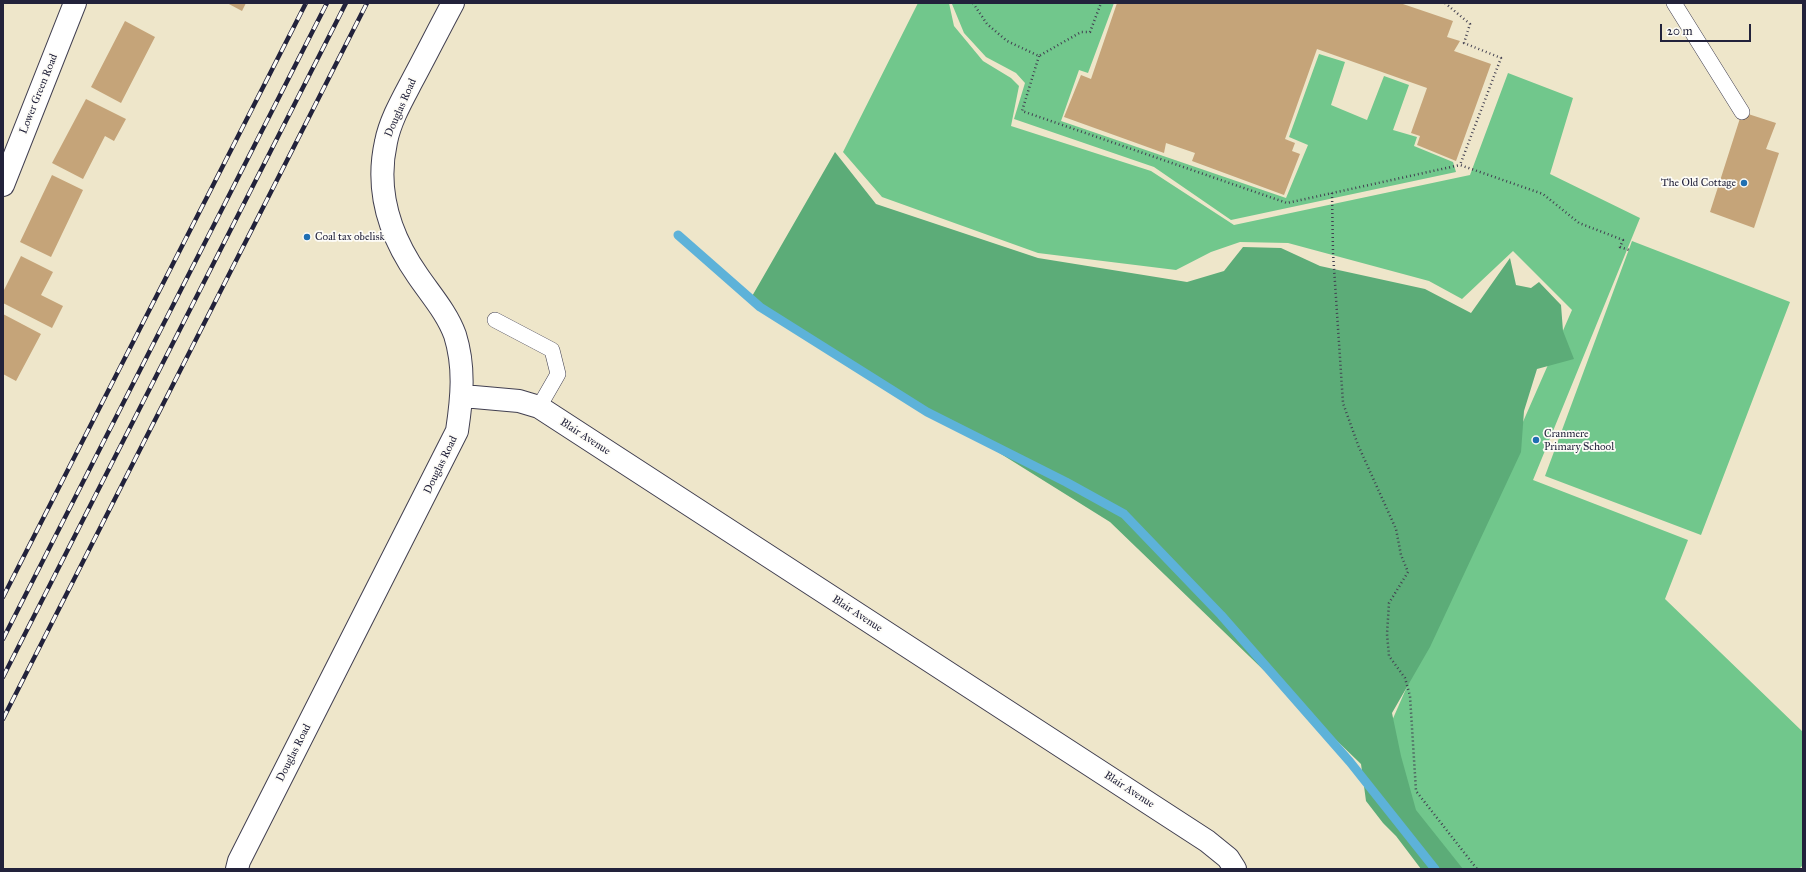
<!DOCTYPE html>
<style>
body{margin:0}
#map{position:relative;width:1806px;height:872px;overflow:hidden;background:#eee6ca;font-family:"IM FELL Great Primer",serif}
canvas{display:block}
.frame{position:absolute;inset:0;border:4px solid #22223b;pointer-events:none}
.scale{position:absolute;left:1660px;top:24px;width:91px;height:18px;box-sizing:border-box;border:2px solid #22223b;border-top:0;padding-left:5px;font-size:12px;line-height:14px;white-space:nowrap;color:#22223b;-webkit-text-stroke:3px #fdfcf7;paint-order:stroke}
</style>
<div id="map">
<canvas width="1806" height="872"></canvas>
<div class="frame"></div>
<div class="scale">20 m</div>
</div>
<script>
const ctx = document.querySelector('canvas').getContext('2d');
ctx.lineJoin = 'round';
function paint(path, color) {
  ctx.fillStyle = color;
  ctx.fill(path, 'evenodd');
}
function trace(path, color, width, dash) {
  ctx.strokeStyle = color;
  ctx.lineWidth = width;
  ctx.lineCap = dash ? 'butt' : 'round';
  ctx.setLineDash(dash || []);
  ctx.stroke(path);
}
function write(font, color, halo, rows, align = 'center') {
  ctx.font = font + ' "IM FELL Great Primer",serif';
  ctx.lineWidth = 3.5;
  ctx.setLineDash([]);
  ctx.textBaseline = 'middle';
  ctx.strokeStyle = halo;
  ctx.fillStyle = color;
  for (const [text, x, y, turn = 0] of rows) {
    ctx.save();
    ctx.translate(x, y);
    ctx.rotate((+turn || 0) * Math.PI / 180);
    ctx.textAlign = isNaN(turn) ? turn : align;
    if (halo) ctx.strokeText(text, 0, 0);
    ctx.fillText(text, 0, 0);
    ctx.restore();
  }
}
const green = new Path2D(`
 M 918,3 L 949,3 L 954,26 L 983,61 L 1011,78 L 1019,86 L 1011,126 L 1151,171 L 1234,225 L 1470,175 L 1508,73 L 1573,98 L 1550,174 L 1640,218 L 1533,480 L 1688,540 L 1665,599 L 1803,732 L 1803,865 L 1799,869 L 1462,869 L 1391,782 L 1384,739 L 1572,310 L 1513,251 L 1462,299 L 1429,281 L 1288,243 L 1240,242 L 1211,252 L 1176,270 L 1038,253 L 882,197 L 843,152 Z
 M 1114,3 L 1088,73 L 1079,70 L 1061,121 L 1286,198 L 1308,145 L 1289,137 L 1319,54 L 1345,62 L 1331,105 L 1367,120 L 1384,76 L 1409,85 L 1393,130 L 1417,137 L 1414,146 L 1453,162 L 1456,172 L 1231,220 L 1154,167 L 1014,119 L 1025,83 L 1016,73 L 986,57 L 964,33 L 952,4 Z
 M 1632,241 L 1790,302 L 1701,535 L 1545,476 Z`);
const forest = new Path2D(`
 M 835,152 L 876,204 L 1038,258 L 1187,282 L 1224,271 L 1243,247 L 1281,248 L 1320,266 L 1425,289 L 1471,313 L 1510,258 L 1516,285 L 1531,288 L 1539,282 L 1561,305 L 1563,331 L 1574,359 L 1537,369 L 1524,411 L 1521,452 L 1430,647 L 1392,713 L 1401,756 L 1416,810 L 1463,869 L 1421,869 L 1396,836 L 1383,823 L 1366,801 L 1361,764 L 1110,522 L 751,298 Z`);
const stream = new Path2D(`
 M 678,235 L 760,307 L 927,412 L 1066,482 L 1124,514 L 1221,615 L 1350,762 L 1435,869`);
const building = new Path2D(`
 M 227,3 L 246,3 L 242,11 Z
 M 1117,3 L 1400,3 L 1453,21 L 1447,37 L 1460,41 L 1454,51 L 1491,64 L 1456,161 L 1417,145 L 1420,136 L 1411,133 L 1427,88 L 1317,49 L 1285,139 L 1295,143 L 1292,151 L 1300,154 L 1284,195 L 1192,161 L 1195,153 L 1166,143 L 1164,153 L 1064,117 L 1081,75 L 1091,79 Z
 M 125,21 L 155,37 L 121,103 L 91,87 Z
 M 86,99 L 126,119 L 114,141 L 105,136 L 83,179 L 52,163 Z
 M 1742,112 L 1776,123 L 1766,149 L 1779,153 L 1754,228 L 1710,212 Z
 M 52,175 L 83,190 L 51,257 L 20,242 Z
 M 21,256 L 53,272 L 41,295 L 63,306 L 52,328 L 3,303 L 3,292 Z
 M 3,314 L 41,334 L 16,381 L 3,374 Z`);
const path = new Path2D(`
 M 973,3 L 987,24 L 1007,41 L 1039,56 L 1081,32 L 1090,32 L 1101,3
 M 1445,3 L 1470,24 L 1464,43 L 1501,58 L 1460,165 L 1543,194 L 1579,223 L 1623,240 L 1620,247 L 1629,250
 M 1039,56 L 1022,111 L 1287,203 L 1460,165
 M 1332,193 L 1333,253 L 1343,403 L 1358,445 L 1396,529 L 1401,555 L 1408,572 L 1389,603 L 1387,634 L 1389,656 L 1405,678 L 1410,696 L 1416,791 L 1477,869`);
const lane = new Path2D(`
 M 1674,3 L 1742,112
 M 495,320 L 552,350 L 558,374 L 539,407`);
const street = new Path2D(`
 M 3,185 L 75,3
 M 463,396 L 519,401 L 539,407 L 1207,841 L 1228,858 L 1235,869
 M 237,869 L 239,861 L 457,431 C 462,398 465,367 455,335 C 447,313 431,295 418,276 C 390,236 375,191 386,142 C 390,121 402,100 412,81 C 426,55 439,29 453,3`);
const rail = new Path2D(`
 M 3,597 L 306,3
 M 3,639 L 327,3
 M 3,677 L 346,3
 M 3,719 L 367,3`);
const markers = [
 [1744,183,4,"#1f6fb2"],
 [307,237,4,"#1f6fb2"],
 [1536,440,4,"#1f6fb2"]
];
const streetNames = [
 ["Lower Green Road",39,94,-68],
 ["Douglas Road",401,108,-66],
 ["Blair Avenue",585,437,33],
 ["Douglas Road",441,465,-64],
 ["Blair Avenue",857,614,33],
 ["Douglas Road",294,753,-63],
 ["Blair Avenue",1129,790,33]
];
const poiNames = [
 ["The Old Cottage",1736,183,"right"],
 ["Coal tax obelisk",315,237],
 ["Cranmere",1544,434],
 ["Primary School",1544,447]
];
paint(green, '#71c78c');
paint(forest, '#5cac78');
trace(stream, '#5db2d9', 9);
paint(building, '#c5a479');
trace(lane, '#413f50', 16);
trace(street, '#413f50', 24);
trace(path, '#413f50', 2.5, [1, 3]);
trace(lane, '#fff', 15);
trace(street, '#fff', 22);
trace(rail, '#22223b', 4.5);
trace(rail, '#fdfcf7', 3, [9]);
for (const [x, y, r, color] of markers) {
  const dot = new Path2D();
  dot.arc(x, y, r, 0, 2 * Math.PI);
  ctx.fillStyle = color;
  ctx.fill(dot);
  trace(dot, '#fdfcf7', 1.5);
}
write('11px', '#22223b', '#fdfcf7', streetNames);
write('11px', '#22223b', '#fdfcf7', poiNames, 'left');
</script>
